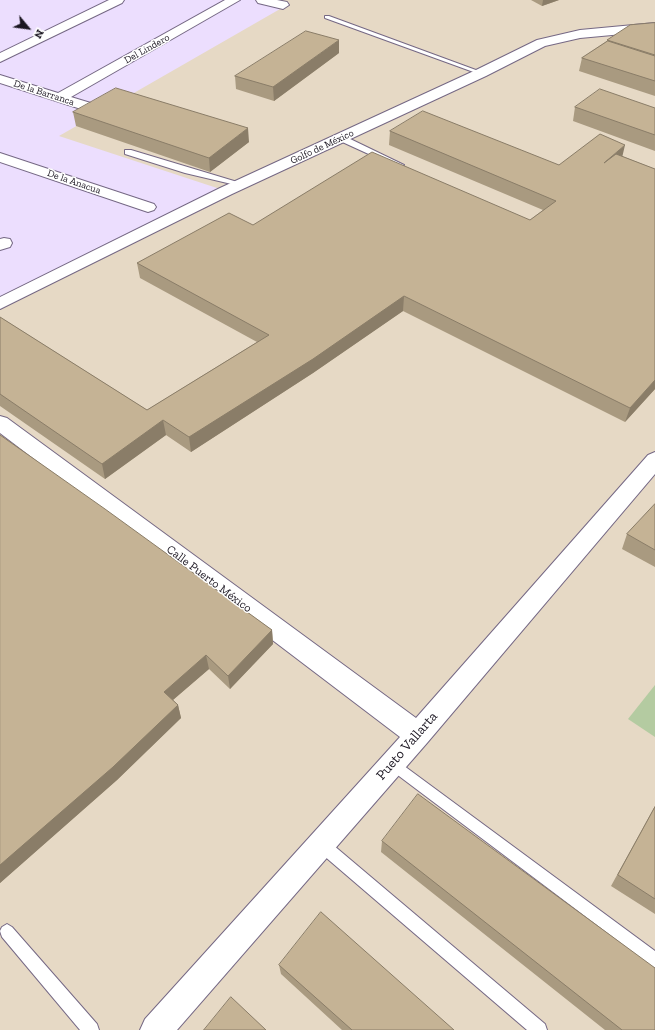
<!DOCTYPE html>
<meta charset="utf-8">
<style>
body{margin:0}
#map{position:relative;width:655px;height:1030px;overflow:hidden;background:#ecdefe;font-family:"Zilla Slab",serif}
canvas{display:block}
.north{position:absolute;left:8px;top:8px;width:40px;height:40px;-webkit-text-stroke:3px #fff;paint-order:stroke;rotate:119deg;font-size:11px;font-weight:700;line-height:16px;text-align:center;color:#1b1621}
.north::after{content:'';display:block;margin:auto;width:14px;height:18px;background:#1b1621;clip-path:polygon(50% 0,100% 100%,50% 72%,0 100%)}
</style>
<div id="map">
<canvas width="655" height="1030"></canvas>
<div class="north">N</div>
</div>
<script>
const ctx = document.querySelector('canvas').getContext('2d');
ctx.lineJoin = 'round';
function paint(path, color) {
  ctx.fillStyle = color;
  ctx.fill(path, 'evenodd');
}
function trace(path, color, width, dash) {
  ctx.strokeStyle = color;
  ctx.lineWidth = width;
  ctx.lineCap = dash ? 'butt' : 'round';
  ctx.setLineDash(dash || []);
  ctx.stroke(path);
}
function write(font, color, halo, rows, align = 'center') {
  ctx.font = font + ' "Zilla Slab",serif';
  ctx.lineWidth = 3;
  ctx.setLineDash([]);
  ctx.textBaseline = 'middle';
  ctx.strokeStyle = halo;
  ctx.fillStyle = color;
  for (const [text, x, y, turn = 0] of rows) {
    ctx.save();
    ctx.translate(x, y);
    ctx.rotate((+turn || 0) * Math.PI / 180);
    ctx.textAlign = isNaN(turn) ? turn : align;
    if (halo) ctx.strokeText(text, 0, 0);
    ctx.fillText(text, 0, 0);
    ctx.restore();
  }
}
const industrial = new Path2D(`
 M 269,0 L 655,0 L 655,1030 L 0,1030 L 0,304 L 223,190 L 59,136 L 287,5 Z`);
const green = new Path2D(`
 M 655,685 L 655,737 L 628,719 Z`);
const lane = new Path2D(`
 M 325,16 L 329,16 L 484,73 L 479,74 L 325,18 Z
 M 338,136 L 344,136 L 404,165 L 397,167 L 338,140 Z
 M 125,150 L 131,150 L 244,184 L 240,186 L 185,173 L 125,154 Z
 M 392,757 L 655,951 L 655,968 L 650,965 L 387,767 L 385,763 L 387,759 Z
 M 321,837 L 326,839 L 545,1024 L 547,1030 L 527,1030 L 316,849 L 314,844 L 316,839 Z
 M 7,924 L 12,927 L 97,1024 L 99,1030 L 80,1030 L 2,937 L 0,931 L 2,927 Z`);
const street = new Path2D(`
 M 109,0 L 124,0 L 122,3 L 0,62 L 0,53 Z
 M 225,0 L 240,0 L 71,97 L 94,104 L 96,107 L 94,110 L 84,110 L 0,83 L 0,75 L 58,93 Z
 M 256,0 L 277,0 L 287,2 L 289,5 L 283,9 L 258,3 Z
 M 655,23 L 655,31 L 580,38 L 545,46 L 486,76 L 232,194 L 0,309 L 0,297 L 220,188 L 476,70 L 537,40 L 580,30 Z
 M 0,153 L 154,204 L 156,207 L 154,210 L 148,212 L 142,210 L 0,162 Z
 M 4,238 L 10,239 L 12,243 L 10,247 L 0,250 L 0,239 Z
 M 0,416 L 7,418 L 416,718 L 648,455 L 655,452 L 655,474 L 427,743 L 177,1030 L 140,1030 L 145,1019 L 400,737 L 0,433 Z`);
const wall = new Path2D(`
 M 531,0 L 559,0 L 542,6 Z
 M 655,23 L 655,96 L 579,71 L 582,58 L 607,41 L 607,40 Z
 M 339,53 L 274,101 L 236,89 L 235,76 Z
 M 575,107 L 655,108 L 655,151 L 573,121 Z
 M 73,112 L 249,142 L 210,172 L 76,126 Z
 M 390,131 L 559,165 L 622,156 L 655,169 L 655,389 L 625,422 L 403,311 L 313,373 L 191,452 L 166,435 L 105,479 L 0,406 L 0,317 L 147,410 L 257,342 L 140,278 L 137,263 L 253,225 L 530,220 L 543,210 L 389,145 Z
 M 0,435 L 272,630 L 273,644 L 230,689 L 209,669 L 173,700 L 178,705 L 181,718 L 117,780 L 0,883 Z
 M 655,504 L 655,567 L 622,549 L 627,534 Z
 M 655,806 L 655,914 L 611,886 Z
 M 382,841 L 655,1030 L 605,1030 L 381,852 Z
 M 279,965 L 454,1030 L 342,1030 L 281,974 Z`);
const shadedWall = new Path2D(`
 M 543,0 L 559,0 L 542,6 Z
 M 339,40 L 339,53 L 274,101 L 273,87 Z
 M 248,128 L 249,142 L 210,172 L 209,158 Z
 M 625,145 L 622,158 L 604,163 Z
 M 404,296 L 403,311 L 313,373 L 191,452 L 189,437 Z
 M 655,380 L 655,389 L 625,422 L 630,408 Z
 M 163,420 L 166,435 L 105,479 L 102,464 Z
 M 272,630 L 273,644 L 230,689 L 228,676 Z
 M 206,655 L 209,669 L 167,705 L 164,692 Z
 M 178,705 L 181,718 L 117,780 L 0,883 L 0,865 Z`);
const building = new Path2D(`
 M 655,23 L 655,55 L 607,40 L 630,25 Z
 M 306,31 L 339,40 L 273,87 L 235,76 Z
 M 608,41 L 655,56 L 655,81 L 582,58 Z
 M 116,88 L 248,128 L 209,158 L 73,112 Z
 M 600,89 L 655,108 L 655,135 L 575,107 Z
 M 423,111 L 559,165 L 600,134 L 625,145 L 604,163 L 616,154 L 655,169 L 655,380 L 630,408 L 404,296 L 313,359 L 189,437 L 163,420 L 102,464 L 0,394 L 0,317 L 147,410 L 269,335 L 137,263 L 229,213 L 253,225 L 372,152 L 530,220 L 556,201 L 390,131 Z
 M 0,435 L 105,509 L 272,630 L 228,676 L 206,655 L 164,692 L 178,705 L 113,767 L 0,865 Z
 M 655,504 L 655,550 L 627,534 Z
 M 418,794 L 655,968 L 655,1030 L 622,1030 L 382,841 Z
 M 655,807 L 655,899 L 618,875 Z
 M 321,912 L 454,1030 L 352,1030 L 279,965 Z
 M 231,997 L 266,1030 L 204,1030 Z`);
const farStreetnames = [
 ["Del Lindero",147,49,-29],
 ["De la Barranca",44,93,18],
 ["Golfo de México",322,147,-25],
 ["De la Anacua",74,182,19]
];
const streetNames = [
 ["Calle Puerto México",209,579,37]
];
const nearStreetnames = [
 ["Pueto Vallarta",407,746,-49]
];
paint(industrial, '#e6d9c5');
paint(green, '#b4cba1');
trace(lane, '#756884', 2);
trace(street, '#756884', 2);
paint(lane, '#fff');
paint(street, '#fff');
paint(wall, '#a99a80');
paint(shadedWall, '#8a7d68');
paint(building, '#c5b395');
trace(building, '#8a7d68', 1);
write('10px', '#1b1621', '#fff', farStreetnames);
write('12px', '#1b1621', '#fff', streetNames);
write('14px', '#1b1621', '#fff', nearStreetnames);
</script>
